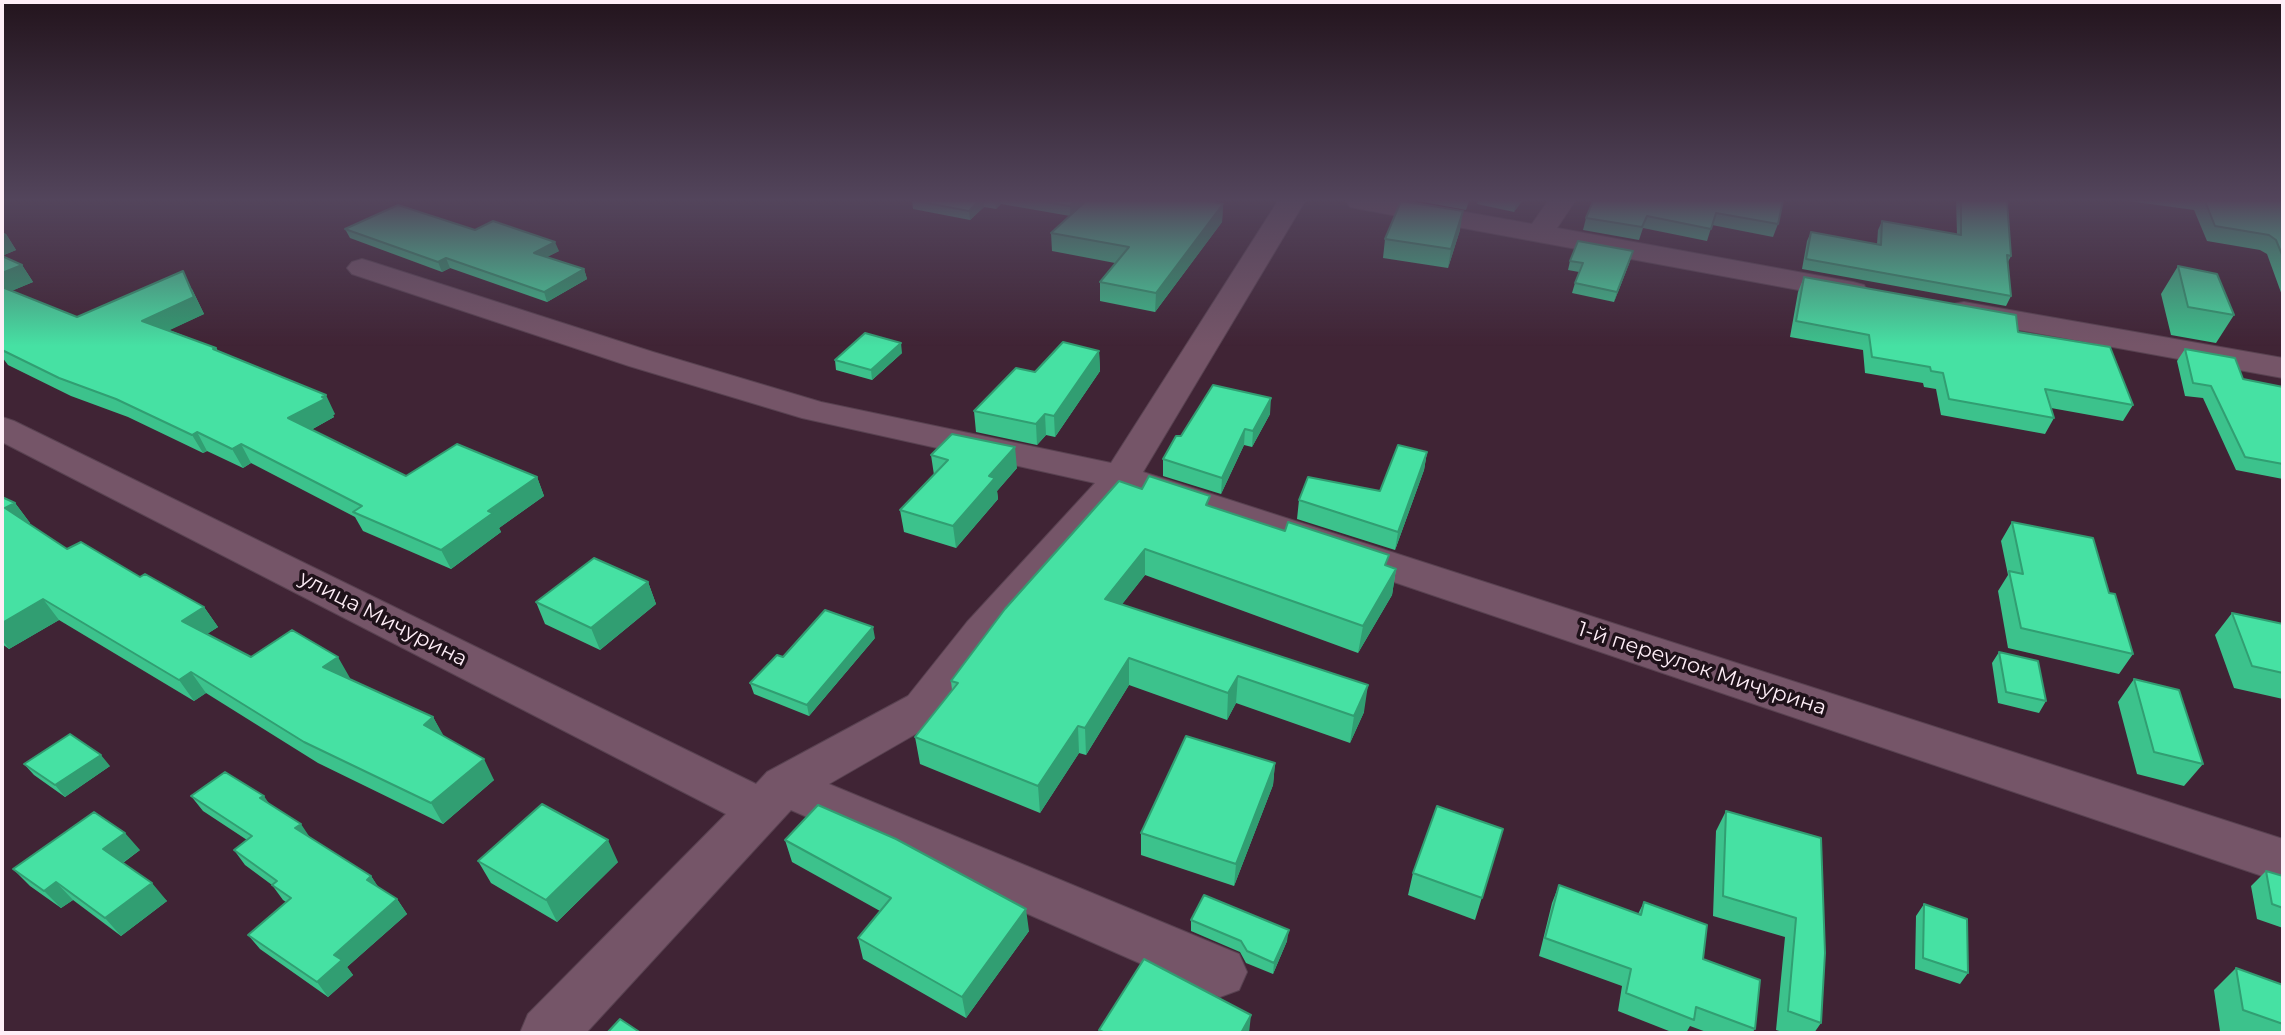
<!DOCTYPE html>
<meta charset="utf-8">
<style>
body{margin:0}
#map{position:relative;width:2285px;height:1035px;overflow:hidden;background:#402435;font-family:Montserrat,sans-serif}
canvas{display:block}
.frame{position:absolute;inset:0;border:4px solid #feeef7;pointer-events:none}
</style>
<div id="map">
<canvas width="2285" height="1035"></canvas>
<div class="frame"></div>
</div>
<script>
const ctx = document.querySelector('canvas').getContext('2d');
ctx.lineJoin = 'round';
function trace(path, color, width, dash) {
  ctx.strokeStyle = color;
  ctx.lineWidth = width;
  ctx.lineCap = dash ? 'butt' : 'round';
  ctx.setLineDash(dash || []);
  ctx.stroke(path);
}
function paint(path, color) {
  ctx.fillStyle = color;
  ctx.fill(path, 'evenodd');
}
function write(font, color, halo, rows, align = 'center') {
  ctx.font = font + ' Montserrat,sans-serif';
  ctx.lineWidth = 7;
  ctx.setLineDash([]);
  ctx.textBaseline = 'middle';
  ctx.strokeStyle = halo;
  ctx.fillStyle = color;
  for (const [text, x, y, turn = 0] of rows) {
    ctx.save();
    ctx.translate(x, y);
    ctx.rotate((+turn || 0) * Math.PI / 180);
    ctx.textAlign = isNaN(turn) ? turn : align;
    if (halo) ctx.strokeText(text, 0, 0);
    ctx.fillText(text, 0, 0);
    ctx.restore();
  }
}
const minor = new Path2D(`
 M 1278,201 L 1305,201 L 1143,472 L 2283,839 L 2283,883 L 1128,492 L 997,644 L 940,720 L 829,784 L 1239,954 L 1247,972 L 1239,990 L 1220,997 L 1201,990 L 791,810 L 586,1033 L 520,1033 L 528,1014 L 726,814 L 2,442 L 2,417 L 14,421 L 756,784 L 767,772 L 908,696 L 967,622 L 1095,483 L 802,418 L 629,366 L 352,274 L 347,268 L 352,262 L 362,259 L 372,262 L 653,352 L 821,402 L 1111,463 Z
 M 1346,201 L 1404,201 L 1532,224 L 1548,201 L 1575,201 L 1557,228 L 1853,282 L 1864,285 L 1868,291 L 1864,297 L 1853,300 L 1360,209 L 1350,207 Z
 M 1964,302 L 2283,358 L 2283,378 L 1953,318 L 1948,311 L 1953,304 Z`);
const wall = new Path2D(`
 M 912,201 L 1085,201 L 1072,214 L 1223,204 L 1222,222 L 1155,312 L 1100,301 L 1100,282 L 1115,263 L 1052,251 L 1051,233 L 1070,216 L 1001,204 L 996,209 L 984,207 L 970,220 L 913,209 Z
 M 1418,201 L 1469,201 L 1466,210 Z
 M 1478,201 L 1522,201 L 1514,212 L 1477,204 Z
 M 1783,201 L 1778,224 L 1773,237 L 1712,225 L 1707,241 L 1643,228 L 1639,240 L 1583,230 L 1586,218 Z
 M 1956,201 L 2007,201 L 2011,256 L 2008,262 L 2011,296 L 2006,306 L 1802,269 L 1807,241 L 1811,232 L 1877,244 L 1878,230 L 1882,221 L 1957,234 Z
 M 2128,201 L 2283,201 L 2283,298 L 2267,254 L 2260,250 L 2207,241 L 2194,210 Z
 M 345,229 L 475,230 L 559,251 L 547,257 L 584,269 L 587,279 L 547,302 L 450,268 L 442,272 L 350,238 Z
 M 1460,230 L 1448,268 L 1383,258 L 1385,239 Z
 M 2,232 L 6,234 L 16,250 L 4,255 L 5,258 L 22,265 L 33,282 L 11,291 L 77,317 L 192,289 L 204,314 L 169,330 L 216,348 L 218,351 L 335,414 L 333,415 L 334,417 L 311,430 L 406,476 L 537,477 L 544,496 L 499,528 L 501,532 L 451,569 L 363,531 L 355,517 L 251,463 L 243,468 L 207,451 L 203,453 L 128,417 L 71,396 L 8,365 L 2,357 Z
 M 1570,261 L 1630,261 L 1614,302 L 1572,293 L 1575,283 L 1579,272 L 1568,270 Z
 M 2178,266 L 2234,315 L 2216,343 L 2171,335 L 2161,294 Z
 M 1804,277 L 2018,332 L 2133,405 L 2123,421 L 2051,408 L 2054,418 L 2045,434 L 1941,415 L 1936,389 L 1924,387 L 1923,383 L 1865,373 L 1863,350 L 1790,337 L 1798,292 Z
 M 2185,349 L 2243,379 L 2283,387 L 2283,479 L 2236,470 L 2203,398 L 2185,396 L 2177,361 Z
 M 1099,351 L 1100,371 L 1055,437 L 1046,435 L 1037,445 L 976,432 L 974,411 L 1035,372 Z
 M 902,353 L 872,380 L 836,370 L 835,360 Z
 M 1270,414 L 1252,447 L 1244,445 L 1221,494 L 1163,476 L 1163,459 L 1181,436 Z
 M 1427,452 L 1424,470 L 1395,550 L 1297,519 L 1299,500 L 1380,491 Z
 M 931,455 L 1017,468 L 997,491 L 998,499 L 956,548 L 904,532 L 900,510 L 934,475 Z
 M 1142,489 L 1209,506 L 1396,569 L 1392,595 L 1358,653 L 1145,575 L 1122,604 L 1364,712 L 1350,743 L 1236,703 L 1227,720 L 1129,685 L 1086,755 L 1079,753 L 1040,813 L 920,764 L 915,737 L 952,690 L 951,681 Z
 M 2,497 L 15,503 L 30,523 L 29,524 L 67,549 L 140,577 L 204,607 L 218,627 L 207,634 L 251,657 L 350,678 L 349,679 L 433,717 L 443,736 L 494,780 L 443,824 L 318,763 L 206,693 L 194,701 L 59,620 L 9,649 L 2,644 Z
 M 2012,522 L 2109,593 L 2133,654 L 2119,674 L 2008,648 L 1998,591 L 2008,575 L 2001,541 Z
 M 648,582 L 656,604 L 600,650 L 545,624 L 536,602 Z
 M 2232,613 L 2283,624 L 2283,699 L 2234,688 L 2215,635 Z
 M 875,638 L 809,716 L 754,694 L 750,683 Z
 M 1999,652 L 2046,701 L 2039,713 L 1998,703 L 1992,663 Z
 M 2134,679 L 2203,764 L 2184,786 L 2137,774 L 2118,702 Z
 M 1275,763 L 1273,785 L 1234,886 L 1141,855 L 1141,833 Z
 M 24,764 L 110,766 L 65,797 L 34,775 Z
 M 191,796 L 270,805 L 310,838 L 371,876 L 378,887 L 397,899 L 407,914 L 347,967 L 353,975 L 328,997 L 260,949 L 248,935 L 286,902 L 283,900 L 272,885 L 245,865 L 234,850 L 247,840 L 203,811 Z
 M 1726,811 L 1821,838 L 1821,1023 L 1814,1033 L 1786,1033 L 1776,1030 L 1785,937 L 1713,916 L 1716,831 Z
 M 1503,829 L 1475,920 L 1408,895 L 1413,873 Z
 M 785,840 L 1029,931 L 966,1018 L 863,959 L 858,938 L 880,911 L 792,862 Z
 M 140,850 L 123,863 L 167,901 L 121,936 L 73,900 L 61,908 L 30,886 L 13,869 Z
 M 478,861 L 618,862 L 557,922 L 491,883 Z
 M 2266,871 L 2283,876 L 2283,928 L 2257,919 L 2251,886 Z
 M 1559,885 L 1638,914 L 1644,902 L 1703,959 L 1755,1029 L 1752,1033 L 1709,1033 L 1690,1026 L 1686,1033 L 1674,1033 L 1618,1011 L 1622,986 L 1539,956 L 1552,903 Z
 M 1924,904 L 1968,973 L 1960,984 L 1915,969 L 1916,916 Z
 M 1191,920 L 1287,941 L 1273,974 L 1246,963 L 1240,952 L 1191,931 Z
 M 2236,968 L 2283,985 L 2283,1033 L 2227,1033 L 2220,1031 L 2214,990 Z`);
const shadedWall = new Path2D(`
 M 979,201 L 984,201 L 984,207 L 970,220 L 969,211 Z
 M 995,201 L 1001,201 L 1001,204 L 996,209 Z
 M 1075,201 L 1085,201 L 1070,216 L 1070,206 Z
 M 1518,201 L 1522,201 L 1514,212 L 1516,203 Z
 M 1223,204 L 1222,222 L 1155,312 L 1156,293 Z
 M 1463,211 L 1460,230 L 1448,268 L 1451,249 Z
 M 6,234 L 16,250 L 4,255 L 6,260 L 2,262 L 2,235 Z
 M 555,242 L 559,251 L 537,262 L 534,253 Z
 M 1633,251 L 1630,261 L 1614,302 L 1617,292 Z
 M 446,258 L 450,268 L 442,272 L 438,262 Z
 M 22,265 L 33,282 L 2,295 L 2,273 Z
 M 584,269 L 587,279 L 547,302 L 544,292 Z
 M 183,271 L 204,314 L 153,338 L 142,321 Z
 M 901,343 L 902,353 L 872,380 L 871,370 Z
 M 1099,351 L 1100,371 L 1055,437 L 1054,416 Z
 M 326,395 L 335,414 L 333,415 L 334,417 L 298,437 L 288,418 Z
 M 1271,398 L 1270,414 L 1252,447 L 1253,431 Z
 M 1045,414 L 1046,435 L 1037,445 L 1036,424 Z
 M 1245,429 L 1244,445 L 1221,494 L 1222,478 Z
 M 197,432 L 207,451 L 203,453 L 192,435 Z
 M 241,444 L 251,463 L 243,468 L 232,449 Z
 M 1015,447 L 1017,468 L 997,491 L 998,499 L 956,548 L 953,526 L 989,476 Z
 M 1427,452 L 1424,470 L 1395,550 L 1398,532 Z
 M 537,477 L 544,496 L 499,528 L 501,532 L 451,569 L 441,550 L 488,511 Z
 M 15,503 L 30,523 L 20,529 L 5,508 Z
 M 1145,549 L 1145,575 L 1106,625 L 1105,599 Z
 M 1396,569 L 1392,595 L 1358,653 L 1363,626 Z
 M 648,582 L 656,604 L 600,650 L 591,628 Z
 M 43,599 L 59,620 L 9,649 L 2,640 L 2,623 Z
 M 204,607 L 218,627 L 196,641 L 182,621 Z
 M 873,627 L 875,638 L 809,716 L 807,705 Z
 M 338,657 L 350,678 L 335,688 L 323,667 Z
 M 1129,658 L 1129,685 L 1086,755 L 1085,728 Z
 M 191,672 L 206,693 L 194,701 L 179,680 Z
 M 1238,676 L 1236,703 L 1227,720 L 1228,693 Z
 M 1368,685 L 1364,712 L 1350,743 L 1354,716 Z
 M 433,717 L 445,738 L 424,725 Z
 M 1078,726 L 1079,753 L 1040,813 L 1038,786 Z
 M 101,755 L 110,766 L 65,797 L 55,785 Z
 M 484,759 L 494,780 L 443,824 L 431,803 Z
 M 1275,763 L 1273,785 L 1234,886 L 1236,864 Z
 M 264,796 L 274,811 L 260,798 Z
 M 301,824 L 311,839 L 295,828 Z
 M 125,833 L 140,850 L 118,866 L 103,849 Z
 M 608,840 L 618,862 L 557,922 L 546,900 Z
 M 371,876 L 381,891 L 367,880 Z
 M 56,882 L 73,900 L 61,908 L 44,891 Z
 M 152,883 L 167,901 L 121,936 L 105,918 Z
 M 397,899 L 407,914 L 347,967 L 353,975 L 328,997 L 317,982 L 334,955 Z
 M 1026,909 L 1029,931 L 966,1018 L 962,997 Z
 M 1289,930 L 1287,941 L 1273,974 L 1274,963 Z
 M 1251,1015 L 1249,1033 L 1241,1033 Z`);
const building = new Path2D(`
 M 916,201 L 979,201 L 969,211 Z
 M 1038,201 L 1075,201 L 1070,206 Z
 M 1086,201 L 1208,201 L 1223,204 L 1156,293 L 1100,282 L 1129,247 L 1051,233 Z
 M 1401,201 L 1463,211 L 1451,249 L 1385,239 Z
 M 1593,201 L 1783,201 L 1778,224 L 1716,213 L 1711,229 L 1647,216 L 1642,227 L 1586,218 Z
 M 1961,201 L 2007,201 L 2011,256 L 2007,255 L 2011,296 L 1806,259 L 1811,232 L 1881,245 L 1882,221 L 1961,235 Z
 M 2205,201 L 2283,201 L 2283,257 L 2276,240 L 2269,235 L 2215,226 Z
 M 398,205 L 475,230 L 493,221 L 555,242 L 534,253 L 584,269 L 544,292 L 446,258 L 438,262 L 345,229 Z
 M 1578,241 L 1633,251 L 1617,292 L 1575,283 L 1583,263 L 1570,261 Z
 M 2,256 L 22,265 L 2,273 Z
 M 2178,266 L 2217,274 L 2234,315 L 2188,307 Z
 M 183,271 L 194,297 L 142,321 L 216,348 L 213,349 L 326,395 L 322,397 L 325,399 L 288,418 L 406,476 L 457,444 L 537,477 L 488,511 L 493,513 L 441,550 L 353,512 L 362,506 L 241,444 L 232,449 L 197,432 L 192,435 L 116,399 L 59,378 L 2,350 L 2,287 L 77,317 Z
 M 1804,277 L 2016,315 L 2018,332 L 2110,347 L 2133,405 L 2045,389 L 2054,418 L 1949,399 L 1943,373 L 1931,371 L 1930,367 L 1872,357 L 1869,335 L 1796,321 Z
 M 865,333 L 901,343 L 871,370 L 835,360 Z
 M 1063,342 L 1099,351 L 1054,416 L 1045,414 L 1036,424 L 974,411 L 1016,368 L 1035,372 Z
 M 2185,349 L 2235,358 L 2243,379 L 2283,387 L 2283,464 L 2245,457 L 2211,386 L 2193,383 Z
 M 1213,385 L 1271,398 L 1253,431 L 1245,429 L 1222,478 L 1163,459 L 1176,436 L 1181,436 Z
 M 952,434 L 1015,447 L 989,476 L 995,478 L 953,526 L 900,510 L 948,460 L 931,455 Z
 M 1398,445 L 1427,452 L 1398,532 L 1299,500 L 1308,477 L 1380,491 Z
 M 1149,476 L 1210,496 L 1206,505 L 1285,531 L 1288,522 L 1389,555 L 1385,565 L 1396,569 L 1363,626 L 1145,549 L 1105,599 L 1368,685 L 1354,716 L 1238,676 L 1228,693 L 1129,658 L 1085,728 L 1078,726 L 1038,786 L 915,737 L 958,683 L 951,681 L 1005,609 L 1119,481 L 1142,489 Z
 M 2,497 L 15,503 L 5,508 L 67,549 L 81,542 L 140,577 L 145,574 L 204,607 L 182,621 L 251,657 L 292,630 L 338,657 L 323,667 L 433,717 L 424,725 L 484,759 L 431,803 L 304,742 L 191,672 L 179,680 L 43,599 L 2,623 Z
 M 2012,522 L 2093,538 L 2109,593 L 2115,594 L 2133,654 L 2021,628 L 2009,571 L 2023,574 Z
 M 594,558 L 648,582 L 591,628 L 536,602 Z
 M 825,610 L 873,627 L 807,705 L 750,683 L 777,655 L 783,657 Z
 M 2232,613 L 2283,624 L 2283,673 L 2252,666 Z
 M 1999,652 L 2038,661 L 2046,701 L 2006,692 Z
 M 2134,679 L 2179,690 L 2203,764 L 2154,752 Z
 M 70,734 L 101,755 L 55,785 L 24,764 Z
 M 1186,736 L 1275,763 L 1236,864 L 1141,833 Z
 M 225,772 L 264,796 L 260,798 L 301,824 L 295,828 L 371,876 L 367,880 L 397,899 L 334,955 L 342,960 L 317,982 L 248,935 L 291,898 L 272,885 L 277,881 L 234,850 L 252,836 L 191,796 Z
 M 542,804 L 608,840 L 546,900 L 478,861 Z
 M 818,805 L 896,839 L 1026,909 L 962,997 L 858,938 L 891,898 L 785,840 Z
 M 1437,806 L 1503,829 L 1482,898 L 1413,873 Z
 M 1726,811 L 1821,838 L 1825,953 L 1821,1023 L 1788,1011 L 1796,918 L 1723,896 Z
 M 94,812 L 125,833 L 103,849 L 152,883 L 105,918 L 56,882 L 44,891 L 13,869 Z
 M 2266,871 L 2283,876 L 2283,908 L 2272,904 Z
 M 1559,885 L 1641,915 L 1644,902 L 1707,925 L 1703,959 L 1760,980 L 1755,1029 L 1696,1007 L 1694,1020 L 1626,993 L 1631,969 L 1545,938 Z
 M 1204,895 L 1289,930 L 1274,963 L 1247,951 L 1241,941 L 1191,920 Z
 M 1924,904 L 1967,919 L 1968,973 L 1923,958 Z
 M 1144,959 L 1251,1015 L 1241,1033 L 1105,1033 L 1099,1030 Z
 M 2236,968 L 2283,985 L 2283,1024 L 2243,1010 Z
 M 620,1019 L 641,1033 L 607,1033 Z`);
const streetNames = [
 ["улица Мичурина",383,619,27],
 ["1-й переулок Мичурина",1702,669,18]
];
trace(minor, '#594251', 2);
paint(minor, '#755568');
paint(wall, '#3cc28c');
paint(shadedWall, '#319e72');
paint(building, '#46e1a3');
trace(building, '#319e72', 2);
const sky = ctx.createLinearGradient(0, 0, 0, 346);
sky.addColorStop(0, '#23141d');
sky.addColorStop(0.58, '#53455c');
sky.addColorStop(1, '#53455c00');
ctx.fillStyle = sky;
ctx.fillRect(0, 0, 2285, 346);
write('21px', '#feeef7', '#1f121a', streetNames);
</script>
